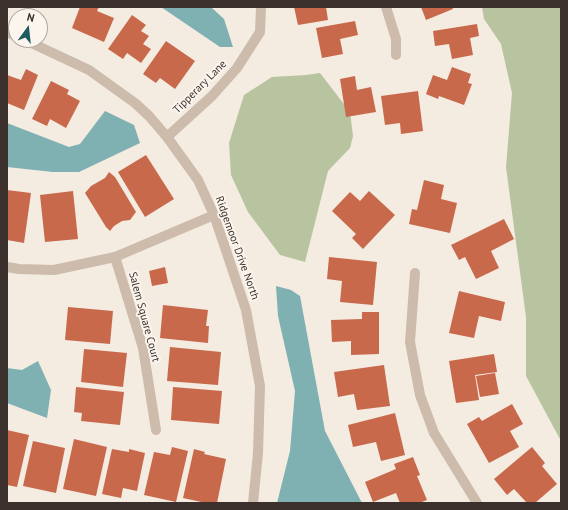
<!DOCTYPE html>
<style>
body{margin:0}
#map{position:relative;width:568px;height:510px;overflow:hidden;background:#f4ebe1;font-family:"PT Sans",sans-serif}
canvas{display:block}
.frame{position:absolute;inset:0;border:8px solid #3b302b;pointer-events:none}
.north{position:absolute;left:8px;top:8px;width:40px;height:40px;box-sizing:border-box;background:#fbf5ee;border:1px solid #aea6a0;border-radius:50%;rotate:15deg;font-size:11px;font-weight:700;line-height:16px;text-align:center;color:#3b302b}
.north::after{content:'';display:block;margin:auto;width:14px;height:18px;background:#1f5a5e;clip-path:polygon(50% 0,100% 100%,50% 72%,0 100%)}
</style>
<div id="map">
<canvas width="568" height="510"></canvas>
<div class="frame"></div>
<div class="north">N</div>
</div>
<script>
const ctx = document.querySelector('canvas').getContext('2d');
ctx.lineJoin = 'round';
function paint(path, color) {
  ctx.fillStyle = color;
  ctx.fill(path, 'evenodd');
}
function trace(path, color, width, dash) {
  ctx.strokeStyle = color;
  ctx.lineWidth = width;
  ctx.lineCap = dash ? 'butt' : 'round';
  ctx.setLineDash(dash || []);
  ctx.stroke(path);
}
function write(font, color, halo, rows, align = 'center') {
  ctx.font = font + ' "PT Sans",sans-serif';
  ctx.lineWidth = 4;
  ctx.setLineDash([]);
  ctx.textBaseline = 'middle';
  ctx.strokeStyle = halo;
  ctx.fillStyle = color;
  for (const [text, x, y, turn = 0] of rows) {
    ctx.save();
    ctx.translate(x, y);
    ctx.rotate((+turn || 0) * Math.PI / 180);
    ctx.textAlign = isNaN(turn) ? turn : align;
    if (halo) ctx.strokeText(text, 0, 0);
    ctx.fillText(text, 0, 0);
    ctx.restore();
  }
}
const green = new Path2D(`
 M 482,7 L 561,7 L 561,441 L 526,376 L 526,317 L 506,167 L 512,93 L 501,44 L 484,19 Z
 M 320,73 L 350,112 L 353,136 L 350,148 L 328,171 L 305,262 L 280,255 L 248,212 L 231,175 L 229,143 L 244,95 L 272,77 L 306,75 Z`);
const water = new Path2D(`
 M 161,7 L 211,7 L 224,19 L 233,47 L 220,47 Z
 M 105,111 L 134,125 L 140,143 L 79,172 L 53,172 L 7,167 L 7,123 L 69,147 L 80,144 Z
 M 276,286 L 291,290 L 300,296 L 325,431 L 362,503 L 277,503 L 290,451 L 295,391 L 278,316 Z
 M 38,361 L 51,390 L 47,418 L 7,403 L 7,368 L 22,370 Z`);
const building = new Path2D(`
 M 80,7 L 99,7 L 97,11 L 114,18 L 104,42 L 72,28 Z
 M 294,7 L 326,7 L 328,20 L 298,25 Z
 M 421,7 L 452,7 L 453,9 L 426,20 Z
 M 132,15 L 146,25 L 141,31 L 149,36 L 143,44 L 151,49 L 141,63 L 127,53 L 123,59 L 108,49 Z
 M 355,21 L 358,35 L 340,39 L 343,54 L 322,58 L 316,28 Z
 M 477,24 L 479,36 L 470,38 L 473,55 L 452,59 L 449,44 L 435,46 L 433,31 Z
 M 166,41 L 195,61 L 175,89 L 160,78 L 156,83 L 143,74 Z
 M 452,67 L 471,74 L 468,83 L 472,84 L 464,105 L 439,96 L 438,99 L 426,94 L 433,75 L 447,80 Z
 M 26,69 L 38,75 L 24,110 L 7,103 L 7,75 L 21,80 Z
 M 355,76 L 357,90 L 371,87 L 376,112 L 346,117 L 340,79 Z
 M 51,81 L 69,90 L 67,94 L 80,101 L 66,128 L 50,119 L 47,126 L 32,119 Z
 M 418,91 L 423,131 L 401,134 L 400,123 L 385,125 L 381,96 Z
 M 146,155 L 174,199 L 145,217 L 118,172 Z
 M 109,172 L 115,177 L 136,212 L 130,220 L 122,221 L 114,226 L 110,231 L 106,227 L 85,193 L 91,186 L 105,178 Z
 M 424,180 L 444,185 L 441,199 L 457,203 L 450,233 L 409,224 L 412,209 L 417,210 Z
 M 7,190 L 31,193 L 24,243 L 7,240 Z
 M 73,191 L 78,239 L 45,242 L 40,195 Z
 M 369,191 L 395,215 L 363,249 L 352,238 L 356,234 L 332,211 L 350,192 L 360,201 Z
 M 504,219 L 514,239 L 491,251 L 499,268 L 476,279 L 465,257 L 459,260 L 451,245 Z
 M 329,257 L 377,262 L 373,305 L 340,302 L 342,281 L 327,279 Z
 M 165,267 L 168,283 L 152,286 L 149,271 Z
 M 459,291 L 505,302 L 501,321 L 479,316 L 474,338 L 449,333 Z
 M 163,305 L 208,310 L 206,326 L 209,326 L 208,343 L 160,338 Z
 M 68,307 L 113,311 L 110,344 L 65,340 Z
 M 362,312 L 379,312 L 379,354 L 351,355 L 351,341 L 332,342 L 331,320 L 362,319 Z
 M 170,347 L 221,352 L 218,385 L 167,381 Z
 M 84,349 L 127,353 L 123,387 L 81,382 Z
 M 494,354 L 497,372 L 475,375 L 479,400 L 456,403 L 449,361 Z
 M 384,365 L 390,406 L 357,410 L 354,394 L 338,397 L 334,372 Z
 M 495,373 L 499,394 L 480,397 L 476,376 Z
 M 76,387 L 124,392 L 120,425 L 81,421 L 82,413 L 74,412 Z
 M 173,387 L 222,391 L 219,424 L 171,420 Z
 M 512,404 L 523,424 L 510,431 L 519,447 L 489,463 L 467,424 L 479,417 L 482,421 Z
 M 395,413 L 405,455 L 381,461 L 376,442 L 353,447 L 348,425 Z
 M 7,430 L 29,435 L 17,487 L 7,485 Z
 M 74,439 L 107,447 L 96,496 L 63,489 Z
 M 33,441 L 65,448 L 56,493 L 23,486 Z
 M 172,447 L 188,451 L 176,502 L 144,495 L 154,452 L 170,455 Z
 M 532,447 L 545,463 L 542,466 L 557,484 L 535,503 L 527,503 L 514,489 L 507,495 L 494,479 Z
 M 112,449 L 129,452 L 129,449 L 145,453 L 137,491 L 123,488 L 121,498 L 102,494 Z
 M 194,449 L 205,452 L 204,454 L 226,459 L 217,503 L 206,503 L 183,498 Z
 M 413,457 L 420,475 L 417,476 L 427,500 L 419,503 L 400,503 L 396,493 L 373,502 L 365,482 L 396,469 L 394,464 Z`);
const minor = new Path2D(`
 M 386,7 L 396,39 L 396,55
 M 7,32 L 16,36
 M 25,40 L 89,70 L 135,103 L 149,116 L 167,137 L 198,180 L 214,215 L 246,310 L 260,386 L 258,453 L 253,503
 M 167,137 L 212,96 L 237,68 L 260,32 L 261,7
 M 115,257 L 143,348 L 156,430
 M 7,267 L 19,269 L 54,270 L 115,257 L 214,215
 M 415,273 L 410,342 L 420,395 L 434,433 L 477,503`);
const streetNames = [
 ["Tipperary Lane",200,87,-45],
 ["Ridgemoor Drive North",237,248,70],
 ["Salem Square Court",144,317,75]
];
paint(green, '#b8c4a0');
paint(water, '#7fb0b2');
paint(building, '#c8694b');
trace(minor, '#cdbbac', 10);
write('11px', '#3b302b', '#fbf5ee', streetNames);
</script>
